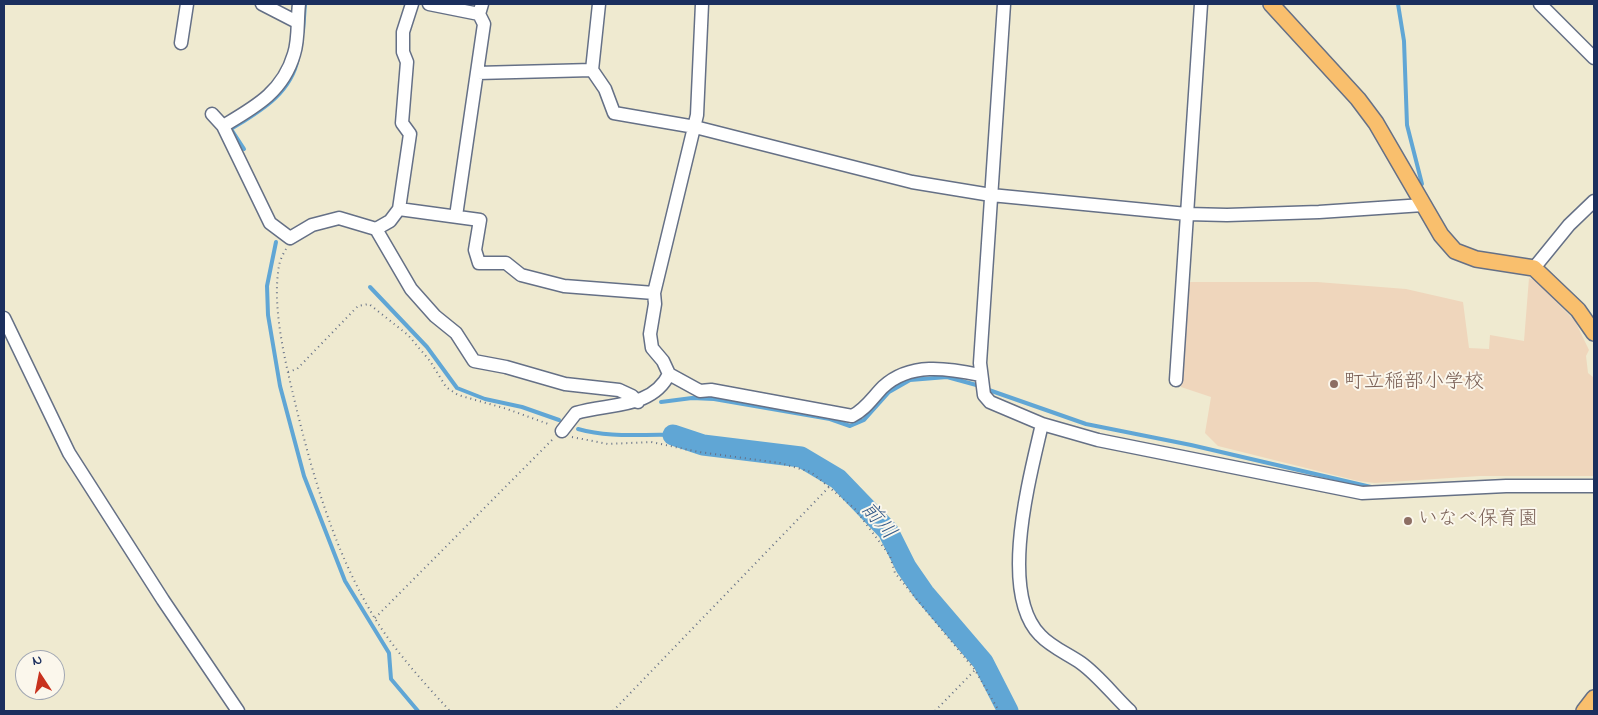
<!DOCTYPE html>
<meta charset="utf-8">
<style>
body{margin:0}
#map{position:relative;width:1598px;height:715px;overflow:hidden;background:#efead0;font-family:"Indie Flower",sans-serif}
canvas{display:block}
.frame{position:absolute;inset:0;border:5px solid #1b2f5e;pointer-events:none}
.north{position:absolute;left:15px;top:650px;width:50px;height:50px;box-sizing:border-box;background:#fbf7ec;border:1px solid #a1a7b3;border-radius:50%;rotate:349deg;font-size:14px;font-weight:700;line-height:20px;text-align:center;color:#1b2f5e}
.north::after{content:'';display:block;margin:auto;width:18px;height:22px;background:#c8321e;clip-path:polygon(50% 0,100% 100%,50% 72%,0 100%)}
</style>
<div id="map">
<canvas width="1598" height="715"></canvas>
<div class="frame"></div>
<div class="north">N</div>
</div>
<script>
const ctx = document.querySelector('canvas').getContext('2d');
ctx.lineJoin = 'round';
function paint(path, color) {
  ctx.fillStyle = color;
  ctx.fill(path, 'evenodd');
}
function trace(path, color, width, dash) {
  ctx.strokeStyle = color;
  ctx.lineWidth = width;
  ctx.lineCap = dash ? 'butt' : 'round';
  ctx.setLineDash(dash || []);
  ctx.stroke(path);
}
function write(font, color, halo, rows, align = 'center') {
  ctx.font = font + ' "Indie Flower","Klee One",sans-serif';
  ctx.lineWidth = 4;
  ctx.setLineDash([]);
  ctx.textBaseline = 'middle';
  ctx.strokeStyle = halo;
  ctx.fillStyle = color;
  for (const [text, x, y, turn = 0] of rows) {
    ctx.save();
    ctx.translate(x, y);
    ctx.rotate((+turn || 0) * Math.PI / 180);
    ctx.textAlign = isNaN(turn) ? turn : align;
    if (halo) ctx.strokeText(text, 0, 0);
    ctx.fillText(text, 0, 0);
    ctx.restore();
  }
}
const built = new Path2D(`
 M 1529,278 L 1536,281 L 1575,321 L 1589,350 L 1586,356 L 1588,373 L 1593,377 L 1594,389 L 1594,476 L 1480,476 L 1375,483 L 1358,481 L 1218,446 L 1205,433 L 1211,397 L 1181,387 L 1187,282 L 1317,282 L 1406,289 L 1463,302 L 1469,348 L 1489,349 L 1490,335 L 1524,341 Z`);
const stream = new Path2D(`
 M 1398,4 L 1404,41 L 1407,125 L 1422,184
 M 303,31 L 305,4
 M 244,149 L 231,129 C 260,111 291,94 298,58
 M 276,242 L 267,286 L 268,315 L 280,386 L 304,476 L 345,581 L 389,653 L 391,679 L 418,711
 M 370,287 L 427,347 L 457,388 L 485,399 L 522,407 L 559,420
 M 986,389 L 1086,424 L 1191,445 L 1371,487
 M 661,402 L 692,398 L 714,399 L 830,419 L 850,426 L 864,420 L 889,392 L 910,380 L 947,377 L 980,386
 M 578,429 C 610,438 640,434 673,435`);
const river = new Path2D(`
 M 673,435 L 703,445 L 801,457 L 838,479 L 888,531 L 906,567 L 924,593 L 983,662 L 1008,711`);
const path = new Path2D(`
 M 286,249 C 283,254 280,260 279,266 C 272,304 284,357 293,394 C 311,470 333,549 374,617 C 395,651 423,682 450,711
 M 288,372 L 297,369 L 358,306 L 369,304 L 408,335 L 430,361 L 446,387 L 458,395 L 507,409 L 551,425
 M 572,437 L 608,444 L 651,442 L 699,452 L 780,463 L 811,472 L 855,509 L 890,556 L 895,573 L 975,670 L 999,711
 M 375,618 L 553,439
 M 613,711 L 830,486
 M 935,711 L 975,670`);
const minor = new Path2D(`
 M 262,4 L 297,22
 M 429,4 L 479,14
 M 1004,4 L 980,363 L 984,395 L 990,402 L 1042,424 L 1098,440 L 1362,493 L 1506,486 L 1594,486
 M 1540,4 L 1594,58
 M 181,43 L 187,4
 M 592,70 L 599,4
 M 477,73 L 592,70 L 605,89 L 614,113 L 695,127 L 912,182 L 991,195 L 1187,214 L 1227,215 L 1319,212 L 1423,205
 M 212,114 L 223,126 L 270,223 L 290,238 L 312,225 L 339,218 L 376,229 L 411,289 L 435,316 L 456,333 L 474,361 L 506,367 L 565,384 L 619,390 L 632,396 L 638,402
 M 223,126 C 255,107 283,92 294,54 C 299,39 297,20 299,4
 M 399,209 L 480,220 L 475,250 L 479,263 L 506,263 L 521,275 L 564,286 L 654,293 L 697,115 L 702,4
 M 456,216 L 484,24 L 479,14 L 482,4
 M 376,229 L 390,221 L 399,209 L 410,134 L 402,123 L 407,62 L 403,52 L 403,32 L 412,4
 M 1534,268 L 1569,225 L 1594,201
 M 4,318 L 69,453 L 163,600 L 238,711
 M 669,374 L 700,391 L 711,390 L 852,416 C 865,410 873,397 883,387 C 910,362 947,368 980,375
 M 1176,380 L 1201,4
 M 1042,424 C 1030,477 998,592 1040,635 C 1051,647 1068,654 1081,663 C 1099,676 1114,696 1130,711
 M 562,431 L 576,413 C 609,403 652,409 669,374 L 663,361 L 652,348 L 650,334 L 655,304 L 654,293`);
const major = new Path2D(`
 M 1271,4 L 1358,99 L 1376,123 L 1441,235 L 1455,251 L 1476,259 L 1534,268 L 1578,310 L 1594,333
 M 1584,711 L 1594,698`);
const markers = [
 [1334,384,5,"#8d6e63"],
 [1408,521,5,"#8d6e63"]
];
const educationNames = [
 ["町立稲部小学校",1344,384],
 ["いなべ保育園",1418,521]
];
const waterNames = [
 ["前川",877,522,50]
];
paint(built, '#efd6bc');
trace(stream, '#60a6d5', 4);
trace(river, '#60a6d5', 21);
trace(minor, '#657086', 15);
trace(major, '#657086', 18);
trace(path, '#657086', 2, [1, 4]);
trace(minor, '#fff', 12);
trace(major, '#f9bf6d', 15);
for (const [x, y, r, color] of markers) {
  const dot = new Path2D();
  dot.arc(x, y, r, 0, 2 * Math.PI);
  ctx.fillStyle = color;
  ctx.fill(dot);
  trace(dot, '#fbf7ec', 2);
}
write('20px', '#785e54', '#fbf7ec', educationNames, 'left');
write('italic 21px', '#335988', '#fbf7ec', waterNames);
</script>
